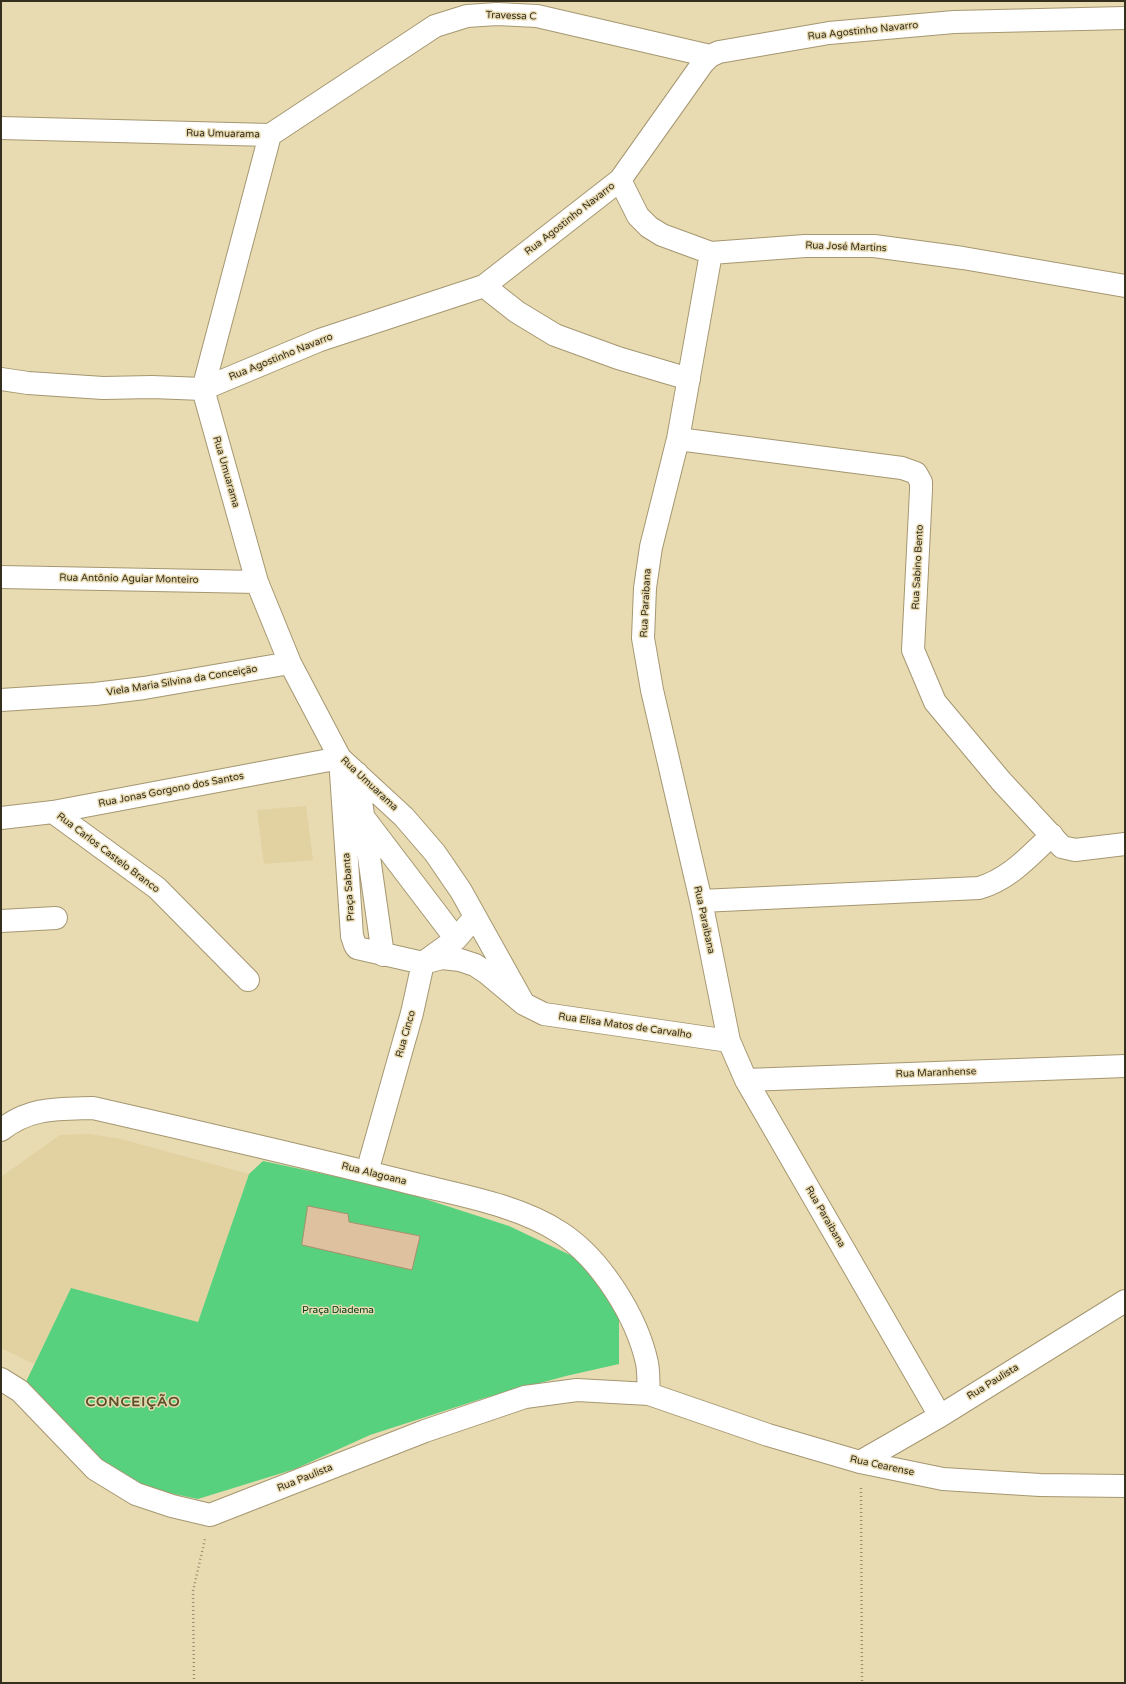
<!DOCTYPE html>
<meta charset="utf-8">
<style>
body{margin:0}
#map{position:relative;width:1126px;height:1684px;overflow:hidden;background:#e8dab1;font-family:"Varela Round",sans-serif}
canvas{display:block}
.frame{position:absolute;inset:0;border:2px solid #352f1f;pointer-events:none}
</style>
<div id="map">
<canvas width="1126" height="1684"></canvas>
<div class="frame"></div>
</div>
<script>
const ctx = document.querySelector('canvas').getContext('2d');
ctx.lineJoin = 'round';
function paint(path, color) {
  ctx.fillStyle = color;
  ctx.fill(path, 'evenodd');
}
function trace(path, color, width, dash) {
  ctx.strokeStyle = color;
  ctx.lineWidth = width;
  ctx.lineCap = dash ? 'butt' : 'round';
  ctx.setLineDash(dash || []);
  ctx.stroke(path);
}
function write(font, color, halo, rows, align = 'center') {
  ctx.font = font + ' "Varela Round",sans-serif';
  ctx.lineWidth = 3;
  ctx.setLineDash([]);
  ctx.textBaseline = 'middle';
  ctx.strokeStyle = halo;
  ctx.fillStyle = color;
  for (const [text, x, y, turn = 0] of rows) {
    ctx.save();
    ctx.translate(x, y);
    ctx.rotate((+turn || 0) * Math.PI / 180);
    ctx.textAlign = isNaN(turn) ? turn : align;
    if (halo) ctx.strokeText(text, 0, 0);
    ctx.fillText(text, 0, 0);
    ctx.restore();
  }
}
const built = new Path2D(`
 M 306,806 L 313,860 L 264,864 L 257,810 Z
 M 89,1134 L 121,1139 L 249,1174 L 198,1322 L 71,1288 L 34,1364 L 1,1348 L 1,1177 L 60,1135 Z`);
const green = new Path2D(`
 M 263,1161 L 394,1189 L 509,1226 L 585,1262 L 619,1317 L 619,1364 L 566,1376 L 481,1399 L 370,1435 L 295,1469 L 198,1499 L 140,1487 L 76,1446 L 23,1388 L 71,1288 L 198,1322 L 249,1174 Z`);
const building = new Path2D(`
 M 308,1206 L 348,1214 L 349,1222 L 420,1236 L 412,1270 L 302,1245 Z`);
const path = new Path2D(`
 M 861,1488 L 862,1683
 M 194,1683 L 193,1591 L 205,1539`);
const minor = new Path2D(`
 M 1,128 L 270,135
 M 270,135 L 203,389 L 257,582 L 290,663 L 340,758 L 404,817 L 435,853 L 461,891 L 524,1004
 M 270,135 L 435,26 L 467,16 L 497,14 L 537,16 L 710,56
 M 620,180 L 638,216 L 649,227 L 662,235 L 711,253 L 805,246 L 874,246 L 963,258 L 1125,286
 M 711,253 L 678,439 L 651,547 L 645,588 L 643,638 L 652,690 L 701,901 L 729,1041 L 746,1080 L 940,1416
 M 484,286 L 517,312 L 555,335 L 618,358 L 689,379
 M 1,379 L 28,383 L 103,388 L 152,387 L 203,389 L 320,340 L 484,286 L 620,180 L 703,63 L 710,56 L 719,52 L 829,33 L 954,22 L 1125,18
 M 678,439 L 902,468 L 916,473 L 921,482 L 921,490 L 913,650 L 935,702 L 1001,781 L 1062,847 L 1075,850 L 1125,844
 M 1,577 L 257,582
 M 1,700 L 95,694 L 144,688 L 290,663
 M 357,773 L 383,955
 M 53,812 L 157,888 L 248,980
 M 1,818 L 53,812 L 340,758 L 352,936 L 355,945 L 357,948 L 423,963 L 442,958 L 460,960 L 475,965 L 487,973 L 524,1004 L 544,1014 L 729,1041
 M 364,818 L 456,939
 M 701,901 L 979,888 C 1010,879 1029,856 1052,835
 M 1,921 L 56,918
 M 746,1080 L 1125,1066
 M 1,1130 C 30,1107 58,1109 93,1108 C 198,1132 303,1156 407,1182 C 457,1195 517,1204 561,1233 C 601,1259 637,1317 647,1363 C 649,1373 648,1384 649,1394
 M 367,1172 L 412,1013 L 423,963 L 456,939 L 475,917
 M 1,1379 L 20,1391 L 95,1469 L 136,1494 L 172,1506 L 210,1515 L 425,1431 L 525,1397 L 577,1390 L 649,1394 L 768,1435 L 860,1462 L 943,1479 L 1040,1485 L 1125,1486
 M 860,1462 L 940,1416 L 1125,1301`);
const streetNames = [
 ["Travessa C",511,16,2],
 ["Rua Agostinho Navarro",863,31,-6],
 ["Rua Umuarama",223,134,1],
 ["Rua Agostinho Navarro",570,219,-38],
 ["Rua José Martins",846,247,2],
 ["Rua Agostinho Navarro",281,357,-22],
 ["Rua Umuarama",226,472,74],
 ["Rua Sabino Bento",918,567,-87],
 ["Rua Antônio Aguiar Monteiro",129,579,1],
 ["Rua Paraibana",646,603,-87],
 ["Viela Maria Silvina da Conceição",182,681,-9],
 ["Rua Umuarama",369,784,43],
 ["Rua Jonas Gorgono dos Santos",171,790,-11],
 ["Rua Carlos Castelo Branco",108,853,37],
 ["Praça Sabanta",349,887,-94],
 ["Rua Paraibana",704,920,78],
 ["Rua Elisa Matos de Carvalho",625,1026,8],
 ["Rua Cinco",406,1034,-74],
 ["Rua Maranhense",936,1073,-2],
 ["Rua Alagoana",374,1174,14],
 ["Rua Paraibana",825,1217,60],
 ["Rua Paulista",993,1382,-32],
 ["Rua Cearense",882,1466,12],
 ["Rua Paulista",305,1478,-22]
];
const parkNames = [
 ["Praça Diadema",338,1310]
];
const districtNames = [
 ["CONCEIÇÃO",133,1402]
];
paint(built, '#e2d1a1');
paint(green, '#58d17e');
paint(building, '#dec19f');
trace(building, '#ab8f6f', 1);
trace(minor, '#a59771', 24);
trace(path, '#998f71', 2.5, [1, 3]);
trace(minor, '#fff', 22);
write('10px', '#352f1f', '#e8dab1', streetNames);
write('10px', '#003817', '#e8dab1', parkNames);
ctx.letterSpacing = '1px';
write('bold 14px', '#5c4f2b', '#e8dab1', districtNames);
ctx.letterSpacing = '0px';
</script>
